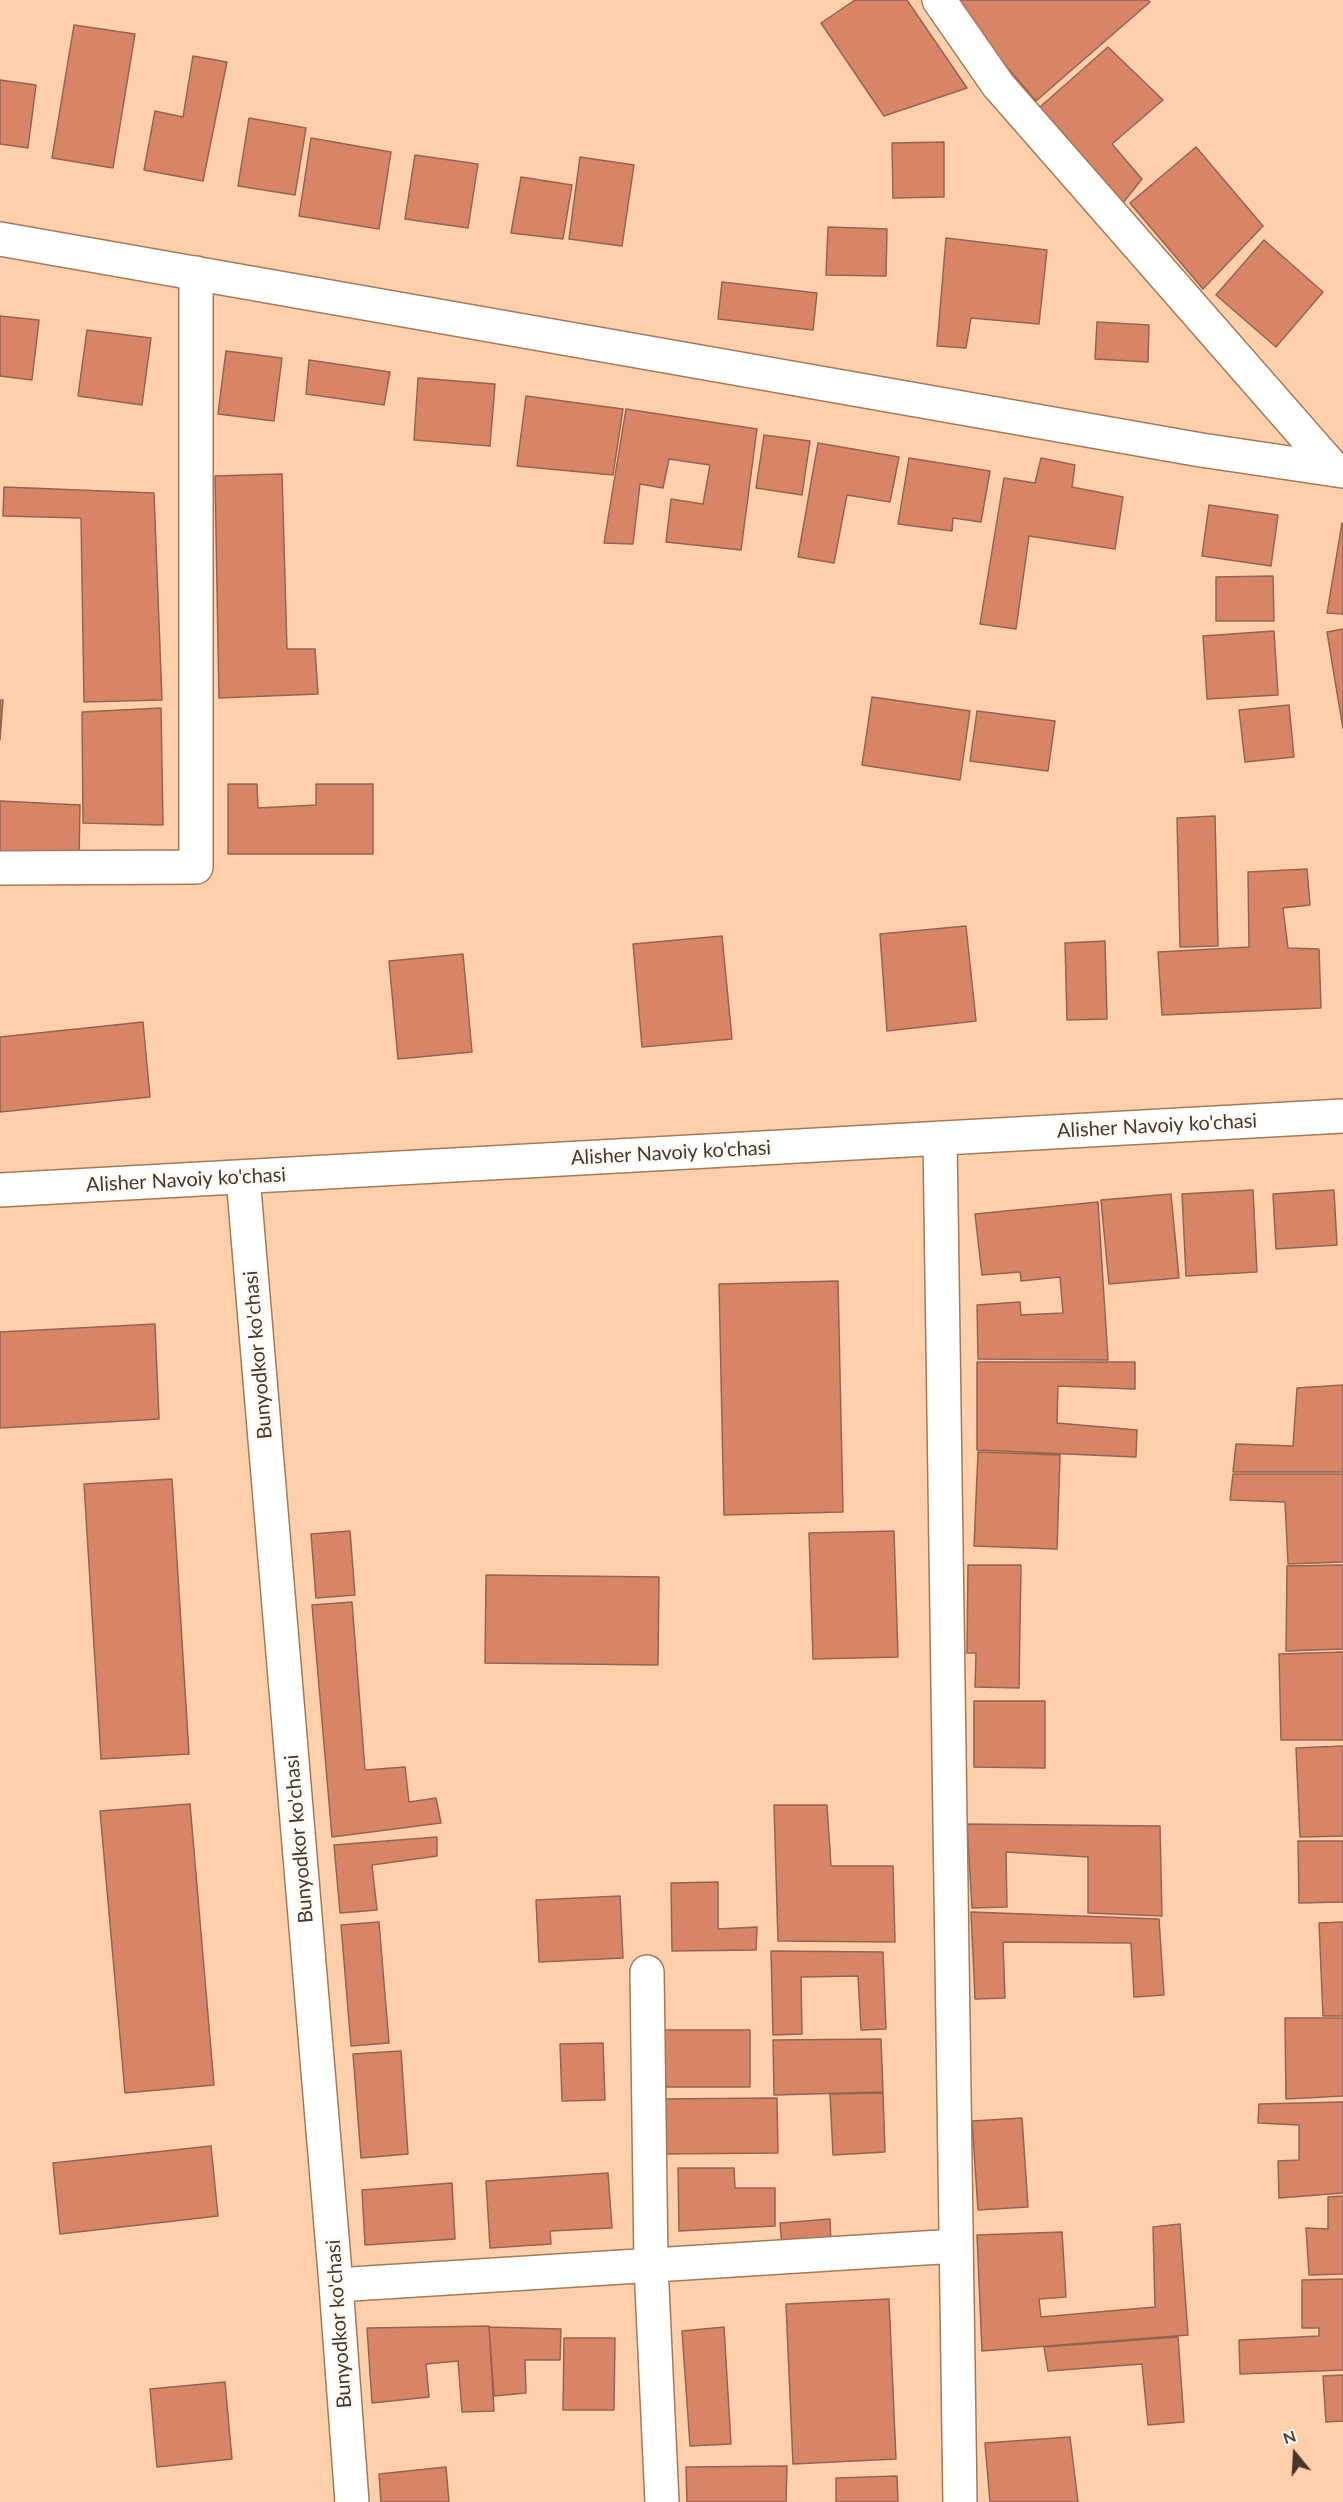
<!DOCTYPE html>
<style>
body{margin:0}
#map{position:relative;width:1343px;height:2502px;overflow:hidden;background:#fdd0ab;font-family:Lato,sans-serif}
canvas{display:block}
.north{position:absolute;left:1265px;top:2424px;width:60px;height:60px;-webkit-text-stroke:4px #fffaf6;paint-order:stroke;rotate:342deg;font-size:16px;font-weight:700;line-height:24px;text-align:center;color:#483627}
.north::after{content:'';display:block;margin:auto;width:21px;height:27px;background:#483627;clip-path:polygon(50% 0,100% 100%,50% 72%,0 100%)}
</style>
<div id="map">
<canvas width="1343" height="2502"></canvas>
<div class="north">N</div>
</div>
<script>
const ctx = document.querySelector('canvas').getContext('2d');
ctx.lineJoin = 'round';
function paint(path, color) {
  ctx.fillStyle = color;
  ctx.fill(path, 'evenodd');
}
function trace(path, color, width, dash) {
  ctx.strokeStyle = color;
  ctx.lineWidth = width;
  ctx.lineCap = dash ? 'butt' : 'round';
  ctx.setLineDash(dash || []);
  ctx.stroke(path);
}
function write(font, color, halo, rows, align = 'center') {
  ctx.font = font + ' Lato,sans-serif';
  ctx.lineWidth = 6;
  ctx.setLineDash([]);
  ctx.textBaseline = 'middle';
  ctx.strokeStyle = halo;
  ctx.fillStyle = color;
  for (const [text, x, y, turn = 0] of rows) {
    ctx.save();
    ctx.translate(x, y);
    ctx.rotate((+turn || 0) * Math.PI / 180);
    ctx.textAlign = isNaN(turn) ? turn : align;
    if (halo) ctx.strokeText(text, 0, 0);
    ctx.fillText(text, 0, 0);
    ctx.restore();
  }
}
const building = new Path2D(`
 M 855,0 L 907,0 L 967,88 L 884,116 L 821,23 Z
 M 955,0 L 1148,0 L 1150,2 L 1036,101 L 952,3 Z
 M 74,25 L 135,34 L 113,168 L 52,158 Z
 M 1108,47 L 1163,100 L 1112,144 L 1142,179 L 1122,204 L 1040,107 Z
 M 193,56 L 227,62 L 203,181 L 144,170 L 155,111 L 183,117 Z
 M 0,80 L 36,85 L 28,148 L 0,144 Z
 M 249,118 L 306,128 L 295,195 L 238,186 Z
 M 311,138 L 391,152 L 379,229 L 299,216 Z
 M 944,142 L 944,197 L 893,198 L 892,143 Z
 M 1196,147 L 1263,226 L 1203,289 L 1130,203 Z
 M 415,155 L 478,164 L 468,228 L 405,219 Z
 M 580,157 L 634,165 L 622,246 L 569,239 Z
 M 521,177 L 572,185 L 563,239 L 511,233 Z
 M 828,227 L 887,229 L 886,276 L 826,275 Z
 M 946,238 L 1047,250 L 1039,324 L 971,318 L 966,348 L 937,346 Z
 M 1264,240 L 1323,292 L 1276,347 L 1216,295 Z
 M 722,282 L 817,293 L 813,330 L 718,319 Z
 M 0,316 L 39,320 L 32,380 L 0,376 Z
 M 1097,322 L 1149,325 L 1148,362 L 1095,359 Z
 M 87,330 L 151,338 L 142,405 L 78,396 Z
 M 226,351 L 282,358 L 274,421 L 218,414 Z
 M 309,360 L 390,372 L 384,405 L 306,394 Z
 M 418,378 L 495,384 L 490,446 L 414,440 Z
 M 526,396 L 623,409 L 613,475 L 517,466 Z
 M 626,409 L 757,429 L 741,550 L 666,542 L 671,499 L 703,504 L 710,465 L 669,459 L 663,488 L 640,484 L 633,544 L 604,543 Z
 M 764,435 L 810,441 L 802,495 L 756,488 Z
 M 818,443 L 899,457 L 890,502 L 847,495 L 834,563 L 798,557 Z
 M 909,458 L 990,471 L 981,522 L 953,518 L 952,531 L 898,524 Z
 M 1041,458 L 1075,465 L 1072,487 L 1123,497 L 1115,549 L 1029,536 L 1016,629 L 980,624 L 1004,478 L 1035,483 Z
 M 282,474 L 287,649 L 315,649 L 318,694 L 219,698 L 215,476 Z
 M 4,487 L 154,493 L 162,700 L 84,702 L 81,518 L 3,516 Z
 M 1209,505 L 1278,515 L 1271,566 L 1202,556 Z
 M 1342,523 L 1343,524 L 1343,614 L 1327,613 Z
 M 1273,576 L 1274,621 L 1216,621 L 1216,577 Z
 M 1343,629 L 1343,729 L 1327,632 Z
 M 1274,631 L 1278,695 L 1207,699 L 1203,636 Z
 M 872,697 L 970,711 L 960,780 L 862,765 Z
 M 0,700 L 3,700 L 0,740 Z
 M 1289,705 L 1294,757 L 1245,762 L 1239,710 Z
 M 161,708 L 163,825 L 83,823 L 82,712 Z
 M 977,711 L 1055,721 L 1048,771 L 970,761 Z
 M 228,784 L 257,784 L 258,808 L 316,805 L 316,784 L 373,784 L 373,854 L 228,854 Z
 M 0,801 L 80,805 L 79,860 L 0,859 Z
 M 1215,816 L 1218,946 L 1180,947 L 1177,818 Z
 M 1307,869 L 1310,905 L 1283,908 L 1288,948 L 1319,949 L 1321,1008 L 1162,1015 L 1158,952 L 1249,947 L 1248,872 Z
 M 966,926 L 976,1021 L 887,1031 L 880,934 Z
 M 722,936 L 732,1039 L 642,1047 L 633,944 Z
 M 1105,941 L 1107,1019 L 1067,1020 L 1065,943 Z
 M 463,954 L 472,1052 L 398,1059 L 389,961 Z
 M 143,1022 L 150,1097 L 0,1112 L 0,1037 Z
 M 1253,1190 L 1257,1272 L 1186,1276 L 1182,1194 Z
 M 1334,1190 L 1337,1245 L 1276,1249 L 1273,1194 Z
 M 1171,1194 L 1179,1278 L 1109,1284 L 1101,1200 Z
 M 1098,1202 L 1108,1360 L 978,1359 L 977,1305 L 1020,1302 L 1021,1315 L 1063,1313 L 1060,1277 L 1021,1281 L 1020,1272 L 982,1275 L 975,1214 Z
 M 838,1281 L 843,1512 L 724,1515 L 719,1284 Z
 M 155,1324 L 159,1419 L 0,1428 L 0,1332 Z
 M 977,1362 L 1135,1362 L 1135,1389 L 1058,1386 L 1057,1423 L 1137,1430 L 1136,1457 L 977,1450 Z
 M 1343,1385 L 1343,1472 L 1233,1472 L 1236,1444 L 1293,1446 L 1297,1388 Z
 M 978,1452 L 1060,1455 L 1057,1549 L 974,1546 Z
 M 1233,1474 L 1343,1474 L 1343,1562 L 1288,1564 L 1285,1502 L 1230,1500 Z
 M 172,1479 L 189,1754 L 101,1759 L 84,1484 Z
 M 350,1531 L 355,1595 L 316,1598 L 311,1534 Z
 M 894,1531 L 898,1657 L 813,1659 L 809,1533 Z
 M 968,1565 L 1021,1565 L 1019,1688 L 975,1687 L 976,1653 L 967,1653 Z
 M 1343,1565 L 1343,1649 L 1286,1651 L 1287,1566 Z
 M 486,1575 L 659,1577 L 658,1665 L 485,1663 Z
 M 352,1602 L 365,1770 L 405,1767 L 409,1802 L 436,1798 L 441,1823 L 332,1837 L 312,1605 Z
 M 1343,1652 L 1343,1740 L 1281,1740 L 1279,1654 Z
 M 974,1701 L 1045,1701 L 1045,1768 L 974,1767 Z
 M 1343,1746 L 1343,1836 L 1300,1837 L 1296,1748 Z
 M 190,1804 L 214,2085 L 125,2093 L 100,1811 Z
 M 774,1805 L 827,1805 L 831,1866 L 893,1866 L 895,1942 L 778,1941 Z
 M 967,1824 L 1160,1826 L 1162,1916 L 1088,1913 L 1088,1857 L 1006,1852 L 1007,1907 L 972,1908 Z
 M 437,1837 L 437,1856 L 372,1865 L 377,1910 L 340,1913 L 334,1845 Z
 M 1298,1841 L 1343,1841 L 1343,1902 L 1299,1903 Z
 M 718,1882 L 718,1929 L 757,1927 L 756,1950 L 672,1951 L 671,1883 Z
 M 620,1896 L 623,1958 L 539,1962 L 536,1900 Z
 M 971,1912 L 1159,1919 L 1164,1995 L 1134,1997 L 1131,1943 L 1003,1942 L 1005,1998 L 975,1999 Z
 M 379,1922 L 389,2043 L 351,2046 L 341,1925 Z
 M 1343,1922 L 1343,2016 L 1323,2016 L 1319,1923 Z
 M 771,1951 L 883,1952 L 886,2029 L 861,2030 L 858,1976 L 801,1977 L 802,2034 L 773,2035 Z
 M 1285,2018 L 1343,2018 L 1343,2096 L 1286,2099 Z
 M 662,2030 L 750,2030 L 750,2087 L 662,2087 Z
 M 881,2039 L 883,2092 L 774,2095 L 773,2040 Z
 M 603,2043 L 605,2100 L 562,2101 L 560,2044 Z
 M 401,2051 L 408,2154 L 361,2158 L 353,2054 Z
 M 883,2093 L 885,2152 L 833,2155 L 830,2094 Z
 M 777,2098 L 778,2153 L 659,2154 L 659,2099 Z
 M 1343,2102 L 1343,2193 L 1279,2198 L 1278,2161 L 1299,2160 L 1299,2125 L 1258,2123 L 1259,2104 Z
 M 1022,2118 L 1028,2207 L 978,2210 L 972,2121 Z
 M 211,2146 L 218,2216 L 60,2234 L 53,2163 Z
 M 678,2168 L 734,2168 L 735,2188 L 775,2188 L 775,2226 L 679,2231 Z
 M 608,2173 L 612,2228 L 550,2231 L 551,2244 L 490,2248 L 486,2181 Z
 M 452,2183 L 455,2239 L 365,2245 L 362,2190 Z
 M 1343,2196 L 1343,2274 L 1309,2275 L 1306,2228 L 1328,2229 L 1328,2197 Z
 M 830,2219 L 831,2244 L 782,2248 L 780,2223 Z
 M 1180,2224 L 1188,2335 L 982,2351 L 977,2235 L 1062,2232 L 1066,2297 L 1039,2299 L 1041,2317 L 1155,2307 L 1153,2227 Z
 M 1343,2279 L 1343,2370 L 1240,2374 L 1239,2340 L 1319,2336 L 1319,2328 L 1302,2328 L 1302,2280 Z
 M 889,2299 L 896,2459 L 793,2464 L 786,2304 Z
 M 489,2326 L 494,2411 L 462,2412 L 458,2361 L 426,2364 L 429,2397 L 372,2403 L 367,2328 Z
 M 489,2327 L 561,2329 L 560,2360 L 525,2360 L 526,2393 L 494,2396 Z
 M 724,2327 L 731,2444 L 690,2446 L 682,2331 Z
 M 1178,2337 L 1184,2422 L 1148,2425 L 1142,2364 L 1048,2371 L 1044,2347 Z
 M 564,2338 L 615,2338 L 614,2410 L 563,2410 Z
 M 1343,2375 L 1343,2421 L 1326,2422 L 1323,2376 Z
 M 225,2382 L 232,2459 L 157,2467 L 150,2389 Z
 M 1070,2437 L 1078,2502 L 990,2502 L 985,2443 Z
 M 787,2466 L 786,2502 L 687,2502 L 686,2467 Z
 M 446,2467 L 449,2502 L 381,2502 L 379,2474 Z
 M 897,2476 L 898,2502 L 836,2502 L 836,2478 Z`);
const minor = new Path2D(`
 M 939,0 L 998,85 L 1334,469
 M 0,239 L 1201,450 L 1343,471
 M 0,868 L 196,867 L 196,273
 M 940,1138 L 960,2502
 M 243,1177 L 336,2285 L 352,2502
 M 0,1190 L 1343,1116
 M 647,1972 L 651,2265 L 662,2502
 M 336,2285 L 956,2246`);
const streetNames = [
 ["Alisher Navoiy ko'chasi",1157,1126,-3],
 ["Alisher Navoiy ko'chasi",671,1153,-3],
 ["Alisher Navoiy ko'chasi",186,1180,-3],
 ["Bunyodkor ko'chasi",258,1355,-95],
 ["Bunyodkor ko'chasi",299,1839,-95],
 ["Bunyodkor ko'chasi",339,2324,-94]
];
paint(building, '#d78566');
trace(building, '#956451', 1.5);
trace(minor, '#a37a58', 36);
trace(minor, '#fff', 33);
write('20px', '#483627', '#fffaf6', streetNames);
</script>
